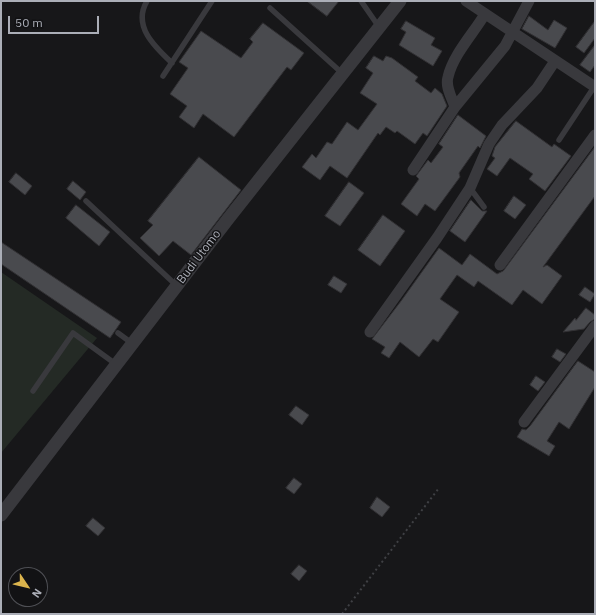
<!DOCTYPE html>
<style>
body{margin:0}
#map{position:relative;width:596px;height:615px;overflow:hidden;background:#171719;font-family:"IBM Plex Sans",sans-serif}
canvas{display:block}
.frame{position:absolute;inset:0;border:2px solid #abaeb7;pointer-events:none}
.north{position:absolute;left:8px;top:567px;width:40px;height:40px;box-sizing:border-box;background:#121214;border:1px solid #4f5055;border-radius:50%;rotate:125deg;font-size:11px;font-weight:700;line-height:16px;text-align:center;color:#abaeb7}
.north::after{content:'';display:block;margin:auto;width:14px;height:18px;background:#dbb44d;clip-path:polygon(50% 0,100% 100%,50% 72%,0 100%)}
.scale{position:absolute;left:8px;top:16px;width:91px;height:18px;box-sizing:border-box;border:2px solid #abaeb7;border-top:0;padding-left:5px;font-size:12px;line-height:14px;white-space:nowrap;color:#abaeb7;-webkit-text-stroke:3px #121214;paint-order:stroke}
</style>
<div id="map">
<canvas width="596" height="615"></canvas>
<div class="frame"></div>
<div class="north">N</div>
<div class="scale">50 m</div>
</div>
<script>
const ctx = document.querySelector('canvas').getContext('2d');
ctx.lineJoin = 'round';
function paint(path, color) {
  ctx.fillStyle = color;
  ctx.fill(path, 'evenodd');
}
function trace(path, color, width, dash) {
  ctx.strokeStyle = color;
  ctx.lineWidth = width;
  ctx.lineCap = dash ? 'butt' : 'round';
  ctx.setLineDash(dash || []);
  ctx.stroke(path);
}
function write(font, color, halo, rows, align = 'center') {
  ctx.font = font + ' "IBM Plex Sans",sans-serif';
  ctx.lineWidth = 3;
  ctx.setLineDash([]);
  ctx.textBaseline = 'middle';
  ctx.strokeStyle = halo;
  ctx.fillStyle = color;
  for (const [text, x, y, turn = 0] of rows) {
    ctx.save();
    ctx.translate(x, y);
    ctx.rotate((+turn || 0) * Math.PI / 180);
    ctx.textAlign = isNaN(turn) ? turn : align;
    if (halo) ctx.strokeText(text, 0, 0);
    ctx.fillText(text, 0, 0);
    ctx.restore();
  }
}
const green = new Path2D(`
 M 1,272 L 97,338 L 1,453 Z`);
const building = new Path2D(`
 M 307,1 L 339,1 L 327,16 Z
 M 529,16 L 548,30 L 554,20 L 567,28 L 555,48 L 522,29 Z
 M 406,21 L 435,38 L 431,45 L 442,51 L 433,66 L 399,45 L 406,32 L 401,29 Z
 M 595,21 L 595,38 L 584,53 L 576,47 Z
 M 263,23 L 304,53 L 291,70 L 287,67 L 234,137 L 203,114 L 194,128 L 179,117 L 187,106 L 170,94 L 188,68 L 179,62 L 201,31 L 241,58 L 253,42 L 250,39 Z
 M 595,45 L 595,65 L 590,72 L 580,65 Z
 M 374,56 L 383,61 L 386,56 L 392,58 L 418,77 L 415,81 L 431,93 L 435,88 L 442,94 L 447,106 L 427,136 L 423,133 L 415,144 L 397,131 L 395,133 L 386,127 L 380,135 L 378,133 L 347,178 L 330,166 L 320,180 L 302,167 L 312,154 L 316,158 L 327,142 L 332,144 L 347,122 L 358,130 L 377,104 L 360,93 L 373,73 L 366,68 Z
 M 458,115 L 486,136 L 480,148 L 478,146 L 459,173 L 460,177 L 435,211 L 425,204 L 417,216 L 401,204 L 419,179 L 416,176 L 428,160 L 431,163 L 443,147 L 439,144 Z
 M 516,121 L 552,147 L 554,144 L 571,156 L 545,191 L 529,179 L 533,174 L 510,158 L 497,176 L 487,169 L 495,158 L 492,156 L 495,147 Z
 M 595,147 L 595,196 L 543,267 L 547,265 L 562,276 L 542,304 L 523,290 L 512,305 L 478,281 L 474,287 L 457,275 L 440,299 L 459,312 L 438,342 L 433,339 L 419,357 L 400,342 L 389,358 L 381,353 L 385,347 L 372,339 L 401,301 L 439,248 L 462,265 L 470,254 L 497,274 L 503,271 Z
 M 199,157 L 241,190 L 191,255 L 173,241 L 159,256 L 140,238 L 153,225 L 148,221 Z
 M 16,173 L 32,186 L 25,195 L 9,182 Z
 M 73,181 L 86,192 L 80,200 L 67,189 Z
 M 349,182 L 364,193 L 340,226 L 325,216 Z
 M 514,196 L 526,205 L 515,219 L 504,211 Z
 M 471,200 L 482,211 L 487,211 L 465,242 L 450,231 Z
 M 76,205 L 110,232 L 99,246 L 66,218 Z
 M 383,215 L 405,231 L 380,266 L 358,250 Z
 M 1,242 L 121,322 L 110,338 L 1,264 Z
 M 334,276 L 347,284 L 341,293 L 328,285 Z
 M 585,287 L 595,294 L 590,302 L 579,295 Z
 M 586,308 L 595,315 L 595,319 L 590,322 L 584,329 L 563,332 L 575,318 L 576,320 Z
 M 557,349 L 566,354 L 560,362 L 552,357 Z
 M 578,361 L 595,372 L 595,387 L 569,429 L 559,422 L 547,441 L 555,446 L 549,456 L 517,437 L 522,429 L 526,430 L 530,426 Z
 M 536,376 L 545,382 L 538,391 L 530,385 Z
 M 296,406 L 309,415 L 302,425 L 289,415 Z
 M 294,478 L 302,484 L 294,494 L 286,488 Z
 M 377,497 L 390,507 L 382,517 L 370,508 Z
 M 93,518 L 105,528 L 98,536 L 86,526 Z
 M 299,565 L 307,571 L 299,581 L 291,574 Z`);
const path = new Path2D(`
 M 342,614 L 439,488`);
const service = new Path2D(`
 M 147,1 C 132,26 155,47 172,63
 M 361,1 L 379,27
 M 270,8 L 342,73
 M 163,76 L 212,1
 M 559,140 L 594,87
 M 470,188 L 484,207
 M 86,201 L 177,286
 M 118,333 L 133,344
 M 33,391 L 73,333 L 117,365`);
const minor = new Path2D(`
 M 466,1 L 595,87
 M 455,107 C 452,98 445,87 448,77 C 453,55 473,34 485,14
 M 413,170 L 455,107 L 505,46 L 529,1
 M 500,265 L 595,135
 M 370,332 L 437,238 L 470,188 L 489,144 L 502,125 L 537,88 L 555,61
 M 524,422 L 595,326`);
const tertiary = new Path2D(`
 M 1,515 L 228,219 L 400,1`);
const streetNames = [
 ["Budi Utomo",199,257,-53]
];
paint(green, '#242a25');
paint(building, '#494a4e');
trace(building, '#323134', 1);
trace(path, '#3f4044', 2, [2, 3]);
trace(service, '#39393d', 5.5);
trace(minor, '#39393d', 11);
trace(tertiary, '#39393d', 13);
write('12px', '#abaeb7', '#121214', streetNames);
</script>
